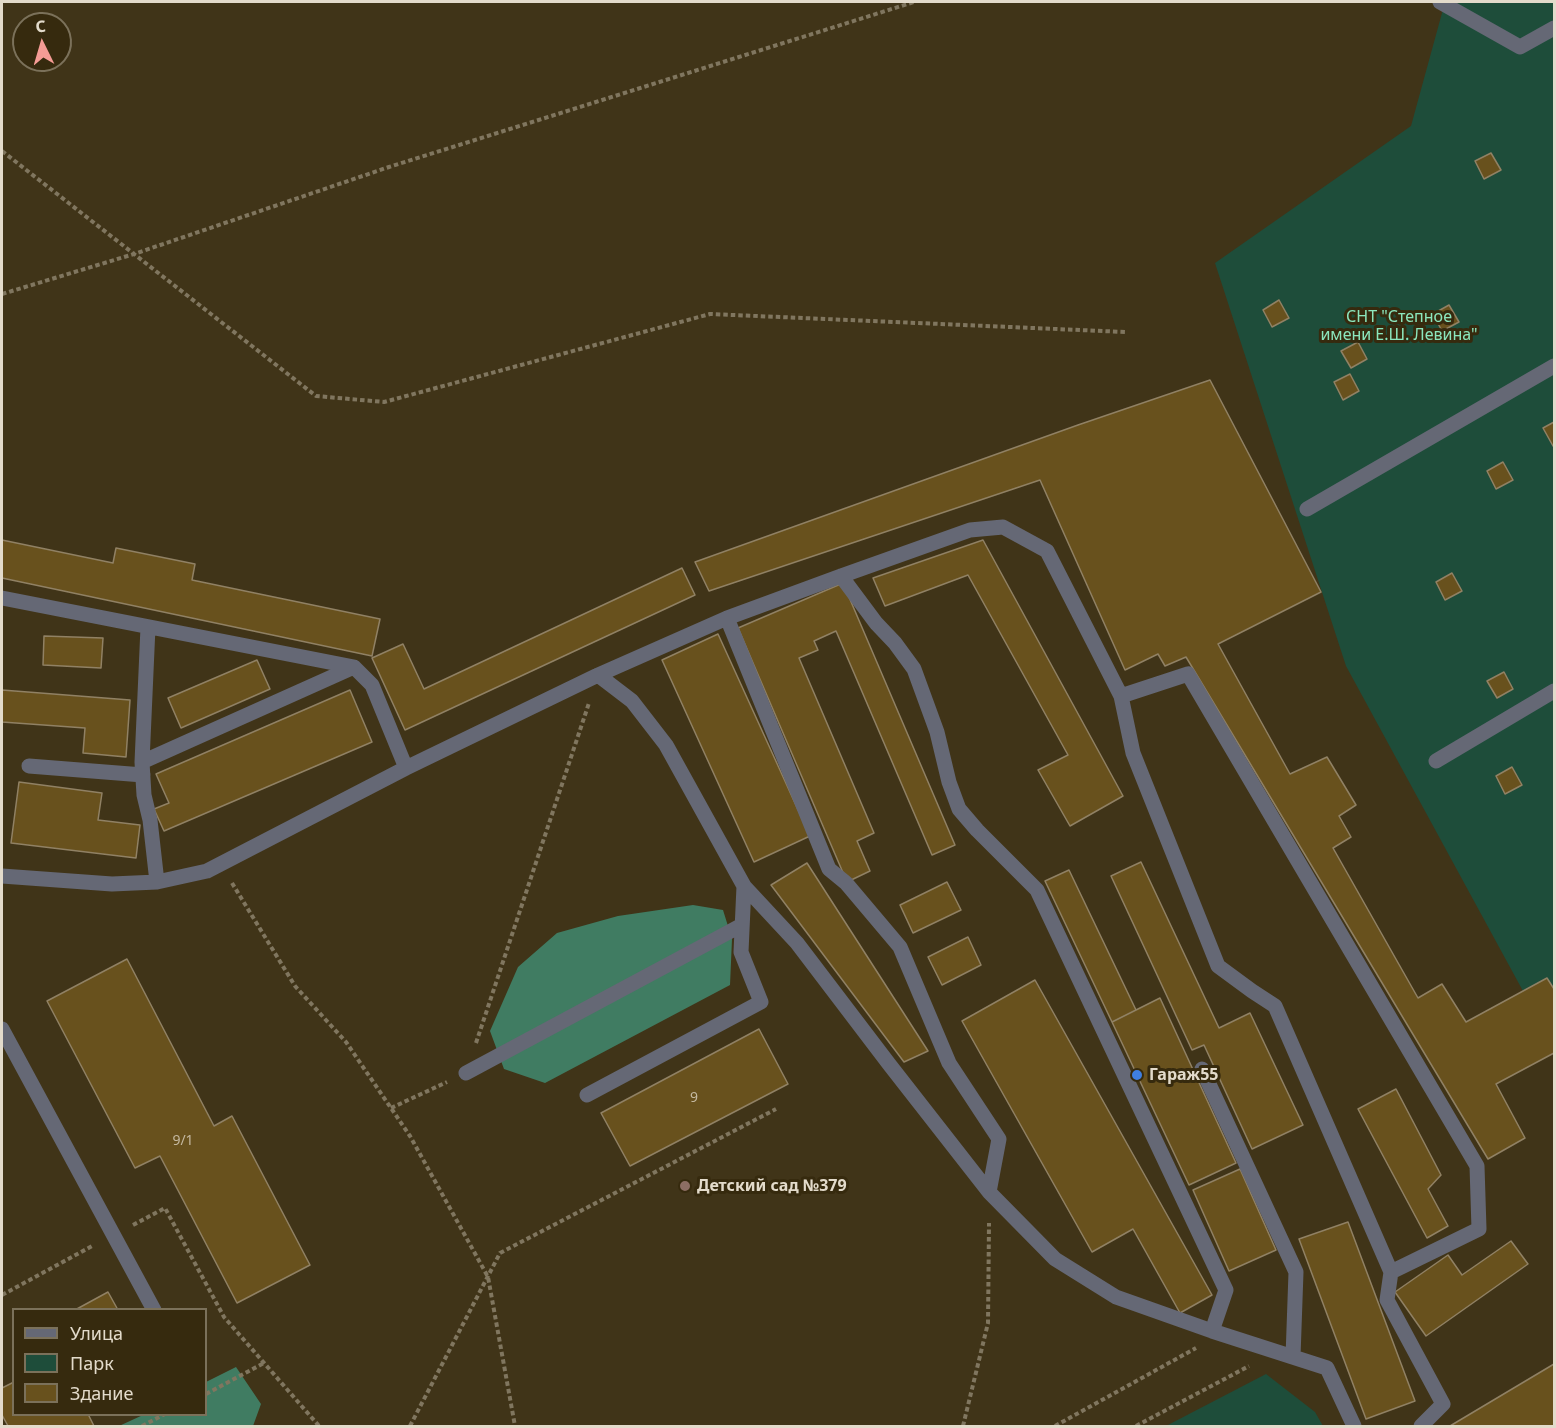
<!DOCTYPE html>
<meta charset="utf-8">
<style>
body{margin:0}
#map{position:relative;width:1556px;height:1428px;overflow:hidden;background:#403418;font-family:"Noto Sans",sans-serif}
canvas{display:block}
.frame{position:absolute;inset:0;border:3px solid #e3dbcb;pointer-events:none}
.legend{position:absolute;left:12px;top:1308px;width:195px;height:108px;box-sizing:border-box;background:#362a0e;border:2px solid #7b715a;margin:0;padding:8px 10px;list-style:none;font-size:18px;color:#e3dbcb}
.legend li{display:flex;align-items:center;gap:12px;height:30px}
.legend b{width:30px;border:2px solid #7b715a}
.north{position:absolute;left:12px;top:12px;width:60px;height:60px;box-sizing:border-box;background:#362a0e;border:2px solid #7b715a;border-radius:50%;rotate:355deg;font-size:16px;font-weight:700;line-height:24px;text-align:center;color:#e3dbcb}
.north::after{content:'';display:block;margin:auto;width:21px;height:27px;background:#f59c95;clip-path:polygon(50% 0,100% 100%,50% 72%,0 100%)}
</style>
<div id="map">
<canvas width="1556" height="1428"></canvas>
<div class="frame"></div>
<ul class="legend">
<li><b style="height:8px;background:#656875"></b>Улица</li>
<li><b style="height:16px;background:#1e4d3a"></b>Парк</li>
<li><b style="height:16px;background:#68511d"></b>Здание</li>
</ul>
<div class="north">С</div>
</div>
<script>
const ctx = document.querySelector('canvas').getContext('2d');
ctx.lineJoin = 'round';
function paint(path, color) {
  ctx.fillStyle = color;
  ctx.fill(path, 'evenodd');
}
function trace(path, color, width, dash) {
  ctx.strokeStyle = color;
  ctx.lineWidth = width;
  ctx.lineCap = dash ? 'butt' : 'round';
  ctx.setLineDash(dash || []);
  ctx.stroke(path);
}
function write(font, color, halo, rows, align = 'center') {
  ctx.font = font + ' "Noto Sans",sans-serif';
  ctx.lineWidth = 6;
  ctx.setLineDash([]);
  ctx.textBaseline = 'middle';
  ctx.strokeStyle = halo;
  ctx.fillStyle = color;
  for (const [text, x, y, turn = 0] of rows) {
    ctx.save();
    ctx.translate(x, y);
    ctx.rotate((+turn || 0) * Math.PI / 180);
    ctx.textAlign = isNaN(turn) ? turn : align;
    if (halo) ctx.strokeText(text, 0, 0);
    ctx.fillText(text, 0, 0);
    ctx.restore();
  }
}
const green = new Path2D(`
 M 1445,2 L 1554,2 L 1554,1048 L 1346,666 L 1215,263 L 1411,126 Z
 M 1266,1374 L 1315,1412 L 1323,1426 L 1166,1426 Z`);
const forest = new Path2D(`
 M 693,905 L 723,910 L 732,939 L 730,985 L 545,1083 L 504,1069 L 490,1031 L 518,967 L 557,933 L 618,916 Z
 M 236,1367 L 261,1404 L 253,1426 L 119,1426 L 143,1415 L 206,1414 L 206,1382 Z`);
const building = new Path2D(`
 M 1491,153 L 1501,170 L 1484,179 L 1475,161 Z
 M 1279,300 L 1289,318 L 1272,327 L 1263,310 Z
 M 1449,305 L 1459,322 L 1442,331 L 1433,314 Z
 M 1358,342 L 1367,359 L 1351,368 L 1341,351 Z
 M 1350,374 L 1359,391 L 1343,400 L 1334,382 Z
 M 1210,380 L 1321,592 L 1218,644 L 1290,774 L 1327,757 L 1356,805 L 1339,816 L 1351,837 L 1333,848 L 1418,998 L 1442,984 L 1466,1022 L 1547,978 L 1554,989 L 1554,1053 L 1496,1084 L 1525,1138 L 1488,1159 L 1186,657 L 1165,666 L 1158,654 L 1125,670 L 1040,480 L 709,591 L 695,562 L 1078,425 Z
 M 1554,422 L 1554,445 L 1553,446 L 1543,428 Z
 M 1503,462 L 1513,480 L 1496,489 L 1487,471 Z
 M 2,540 L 113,563 L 116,548 L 195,564 L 192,580 L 380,619 L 372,656 L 2,578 Z
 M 983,540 L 1123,796 L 1070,826 L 1038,770 L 1068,755 L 968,575 L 885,606 L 873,578 Z
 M 682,568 L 695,595 L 405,730 L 372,658 L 403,644 L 424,689 Z
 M 1452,573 L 1462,591 L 1445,600 L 1436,582 Z
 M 843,583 L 955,845 L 932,855 L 836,631 L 814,641 L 818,650 L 799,658 L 874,833 L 857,841 L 870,871 L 847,882 L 738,628 Z
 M 718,634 L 810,836 L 754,862 L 662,660 Z
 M 44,636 L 103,638 L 101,668 L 43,665 Z
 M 257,660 L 270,689 L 181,728 L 168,698 Z
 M 1504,672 L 1513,689 L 1497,698 L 1487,681 Z
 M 2,690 L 130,700 L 126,757 L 83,753 L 85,728 L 2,722 Z
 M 350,690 L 372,742 L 164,831 L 154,809 L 169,803 L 156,774 Z
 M 1512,767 L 1522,785 L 1505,794 L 1496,776 Z
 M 19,782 L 102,793 L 98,820 L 140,825 L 136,858 L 11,843 Z
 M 1141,862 L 1219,1028 L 1250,1013 L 1303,1125 L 1252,1149 L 1204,1045 L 1192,1050 L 1111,876 Z
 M 807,863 L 928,1051 L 904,1062 L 771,885 Z
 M 1069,870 L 1136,1010 L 1112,1022 L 1045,881 Z
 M 947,882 L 961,910 L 913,933 L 900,905 Z
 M 968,937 L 981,965 L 942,985 L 928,957 Z
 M 127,959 L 214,1126 L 232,1116 L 310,1265 L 237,1303 L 160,1156 L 135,1168 L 47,1001 Z
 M 1035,980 L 1212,1295 L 1180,1313 L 1133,1229 L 1092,1252 L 962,1021 Z
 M 1160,998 L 1236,1163 L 1189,1185 L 1112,1022 Z
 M 759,1029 L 788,1084 L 630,1166 L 601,1113 Z
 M 1396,1089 L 1441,1175 L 1428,1189 L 1448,1226 L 1427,1238 L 1358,1109 Z
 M 1240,1169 L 1276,1250 L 1229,1271 L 1193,1190 Z
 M 1348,1222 L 1415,1401 L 1366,1419 L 1299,1239 Z
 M 1511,1241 L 1528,1264 L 1426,1336 L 1395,1292 L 1448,1255 L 1462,1275 Z
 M 108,1292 L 118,1310 L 75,1310 Z
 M 1554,1364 L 1554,1426 L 1450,1426 Z
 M 14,1382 L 14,1414 L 88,1414 L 94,1426 L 8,1426 L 2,1415 L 2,1388 Z`);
const path = new Path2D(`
 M 2,151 L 316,396 L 384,402 L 710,314 L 1125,332
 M 2,294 L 134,254 L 389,167 L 914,2
 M 232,883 L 295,986 L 346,1042 L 410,1136 L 488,1277 L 515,1426
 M 476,1043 L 589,703
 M 391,1108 L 447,1082
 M 133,1225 L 165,1208 L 224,1317 L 319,1426
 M 2,1295 L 94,1245
 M 206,1394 L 264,1363
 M 142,1426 L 165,1414
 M 410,1426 L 500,1253 L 776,1109
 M 963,1426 L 988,1323 L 989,1223
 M 1055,1426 L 1196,1348
 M 1136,1426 L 1249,1366`);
const minor = new Path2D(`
 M 1440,2 L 1520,47 L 1554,28
 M 1307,509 L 1554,366
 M 841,576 L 876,623 L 895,643 L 914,669 L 937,732 L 949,782 L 959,809 L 977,830 L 1037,890 L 1226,1290 L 1212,1331
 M 2,598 L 354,667 L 372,685 L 406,768
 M 727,618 L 829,869 L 846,883 L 900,947 L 949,1063 L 999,1139 L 989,1192
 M 148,627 L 142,762 L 144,795 L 150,820 L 157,882
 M 598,675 L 632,701 L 666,745 L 744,886 L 797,943 L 889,1064 L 989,1192 L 1055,1259 L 1116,1297 L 1212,1331 L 1327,1368 L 1354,1426
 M 1121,696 L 1133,753 L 1218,966 L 1252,991 L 1275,1006 L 1391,1272
 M 1436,761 L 1554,691
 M 142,762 L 354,667
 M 29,766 L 143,775
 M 2,876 L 112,884 L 157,882 L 207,871 L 406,768 L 598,675 L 727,618 L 841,576 L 970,530 L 1003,527 L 1047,551 L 1121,696 L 1188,674 L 1477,1166 L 1479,1229 L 1391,1272 L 1387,1300 L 1443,1404 L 1421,1426
 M 2,1029 L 154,1310
 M 1202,1069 L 1296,1272 L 1293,1357
 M 466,1073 L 742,925
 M 587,1095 L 761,1002 L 741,952 L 744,886`);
const markers = [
 [1137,1075,6,"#3f7fe0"],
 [685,1186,6,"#8d6e63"]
];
const numberNames = [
 ["9",694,1098],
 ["9/1",183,1141]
];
const parkNames = [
 ["СНТ \"Степное",1399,317],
 ["имени Е.Ш. Левина\"",1399,335]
];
const poiNames = [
 ["Гараж55",1149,1075],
 ["Детский сад №379",697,1186]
];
paint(green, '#1e4d3a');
paint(forest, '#407c62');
paint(building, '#68511d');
trace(building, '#908164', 1.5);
trace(path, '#80765f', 4, [4.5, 3]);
trace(minor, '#656875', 15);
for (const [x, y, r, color] of markers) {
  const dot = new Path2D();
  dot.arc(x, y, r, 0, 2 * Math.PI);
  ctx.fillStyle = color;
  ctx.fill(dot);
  trace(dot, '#362a0e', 2);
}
write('14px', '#c4b8a0', null, numberNames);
write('16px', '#8be6bd', '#362a0e', parkNames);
write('bold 16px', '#e3dbcb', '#362a0e', poiNames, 'left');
</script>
